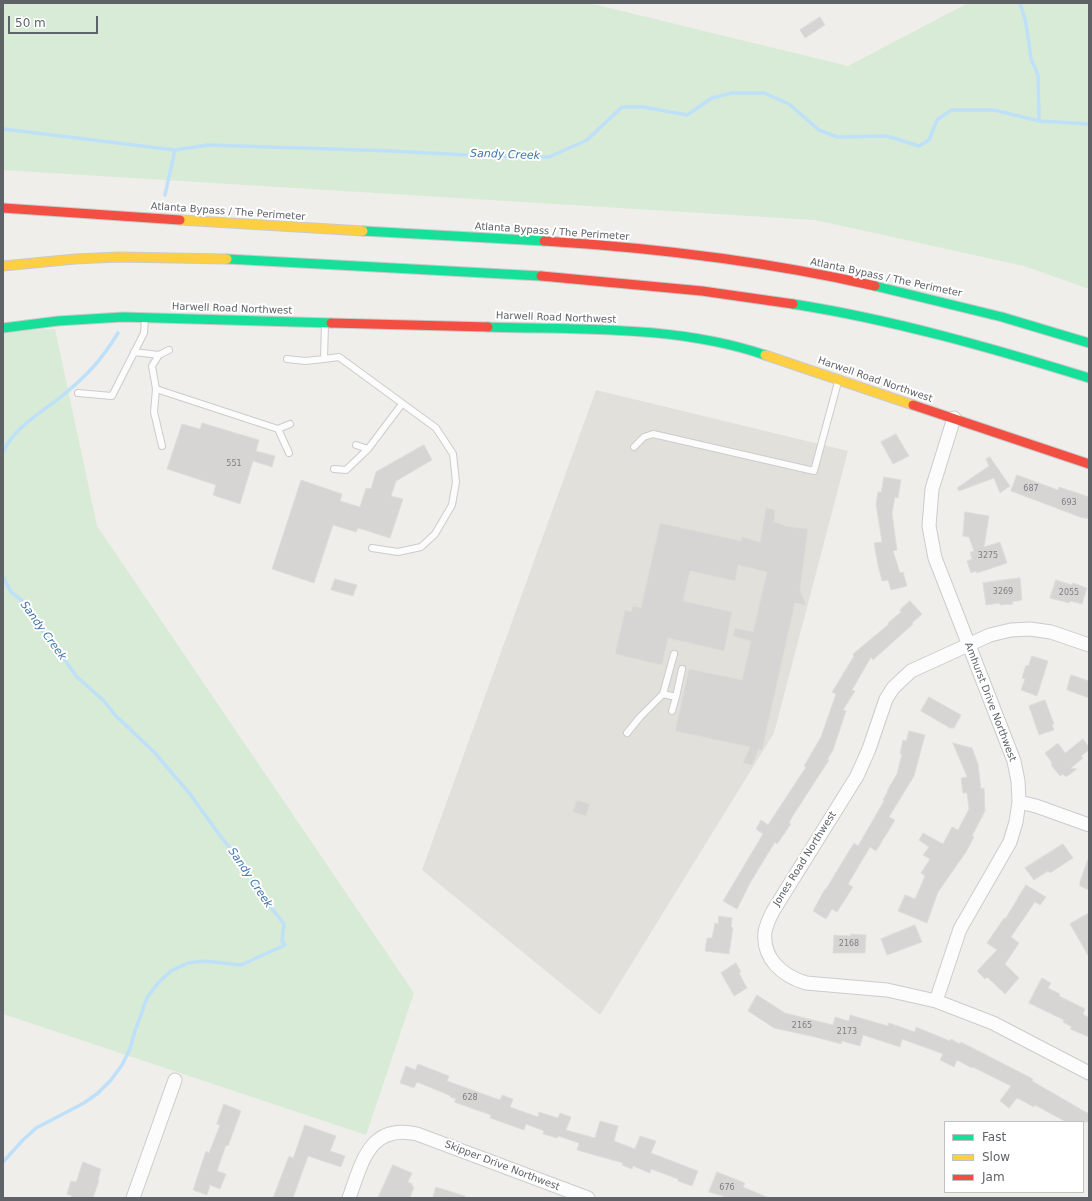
<!DOCTYPE html>
<style>
body{margin:0}
#map{position:relative;width:1092px;height:1201px;overflow:hidden;background:#efeeea;font-family:"DejaVu Sans",sans-serif}
canvas{display:block}
.frame{position:absolute;inset:0;border:4px solid #5f6368;pointer-events:none}
.legend{position:absolute;left:944px;top:1121px;width:140px;height:72px;box-sizing:border-box;background:#fff;border:1px solid #bfc1c3;margin:0;padding:5px 7px;list-style:none;font-size:12px;color:#5f6368}
.legend li{display:flex;align-items:center;gap:8px;height:20px}
.legend b{width:20px;border:1px solid #bfc1c3}
.scale{position:absolute;left:8px;top:16px;width:90px;height:18px;box-sizing:border-box;border:2px solid #5f6368;border-top:0;padding-left:5px;font-size:12px;line-height:14px;white-space:nowrap;color:#5f6368;-webkit-text-stroke:3px #fff;paint-order:stroke}
</style>
<div id="map">
<canvas width="1092" height="1201"></canvas>
<div class="frame"></div>
<ul class="legend">
<li><b style="height:5px;background:#16e098"></b>Fast</li>
<li><b style="height:5px;background:#ffcf43"></b>Slow</li>
<li><b style="height:5px;background:#f24e42"></b>Jam</li>
</ul>
<div class="scale">50 m</div>
</div>
<script>
const ctx = document.querySelector('canvas').getContext('2d');
ctx.lineJoin = 'round';
function paint(path, color) {
  ctx.fillStyle = color;
  ctx.fill(path, 'evenodd');
}
function trace(path, color, width, dash) {
  ctx.strokeStyle = color;
  ctx.lineWidth = width;
  ctx.lineCap = dash ? 'butt' : 'round';
  ctx.setLineDash(dash || []);
  ctx.stroke(path);
}
function write(font, color, halo, rows, align = 'center') {
  ctx.font = font + ' "DejaVu Sans",sans-serif';
  ctx.lineWidth = 4;
  ctx.setLineDash([]);
  ctx.textBaseline = 'middle';
  ctx.strokeStyle = halo;
  ctx.fillStyle = color;
  for (const [text, x, y, turn = 0] of rows) {
    ctx.save();
    ctx.translate(x, y);
    ctx.rotate((+turn || 0) * Math.PI / 180);
    ctx.textAlign = isNaN(turn) ? turn : align;
    if (halo) ctx.strokeText(text, 0, 0);
    ctx.fillText(text, 0, 0);
    ctx.restore();
  }
}
const education = new Path2D(`
 M 596,390 L 848,451 L 774,733 L 600,1015 L 422,870 Z`);
const green = new Path2D(`
 M 3,3 L 589,3 L 848,66 L 968,3 L 1089,3 L 1089,289 L 1024,266 L 815,220 L 3,170 Z
 M 55,329 L 97,526 L 414,993 L 366,1135 L 3,1014 L 3,331 Z`);
const stream = new Path2D(`
 M 1020,3 L 1026,23 L 1031,59 L 1038,75 L 1039,121
 M 3,129 L 175,150 L 208,145 L 392,151 L 485,156 L 549,157 L 587,140 L 622,107 L 643,107 L 687,115 L 712,98 L 732,93 L 764,93 L 789,104 L 819,130 L 837,137 L 887,136 L 919,146 L 929,140 L 937,120 L 951,110 L 994,110 L 1039,121 L 1089,124
 M 165,195 L 175,150
 M 3,452 C 14,428 39,414 58,399 C 84,379 101,361 118,333
 M 3,577 L 11,592 L 25,603 L 33,620 L 56,648 L 77,677 L 104,701 L 115,715 L 155,753 L 190,794 L 221,837 L 244,865 L 254,880 L 261,897 L 273,910 L 284,924 L 282,941 L 285,945 L 241,965 L 205,961 L 188,963 L 171,971 L 158,983 L 147,998 L 135,1031 L 130,1049 L 122,1065 L 111,1080 L 98,1093 L 84,1103 L 36,1128 L 23,1140 L 3,1162`);
const building = new Path2D(`
 M 820,17 L 825,25 L 805,38 L 800,30 Z
 M 202,423 L 259,440 L 256,451 L 275,456 L 272,467 L 253,461 L 240,504 L 213,495 L 216,485 L 167,469 L 182,424 L 200,429 Z
 M 896,434 L 909,456 L 893,464 L 881,442 Z
 M 424,445 L 432,460 L 396,481 L 391,496 L 403,499 L 390,538 L 358,528 L 356,532 L 333,525 L 314,583 L 272,569 L 301,480 L 342,494 L 340,501 L 360,507 L 366,488 L 371,489 L 376,472 Z
 M 990,457 L 1010,486 L 1000,493 L 994,478 L 959,491 L 957,488 L 989,466 L 986,459 Z
 M 1017,475 L 1058,490 L 1059,487 L 1089,497 L 1089,519 L 1080,517 L 1011,491 Z
 M 884,477 L 901,480 L 898,498 L 895,497 L 892,513 L 897,550 L 893,551 L 900,573 L 903,572 L 907,586 L 891,590 L 888,580 L 882,581 L 878,565 L 874,543 L 882,542 L 876,504 L 878,492 L 881,492 Z
 M 766,508 L 775,510 L 774,522 L 785,525 L 785,526 L 808,529 L 800,590 L 806,605 L 795,603 L 762,750 L 759,749 L 752,765 L 743,763 L 750,747 L 675,731 L 689,669 L 742,680 L 751,641 L 733,636 L 735,628 L 753,632 L 767,572 L 738,565 L 735,581 L 690,571 L 683,601 L 732,612 L 724,651 L 668,638 L 662,665 L 615,654 L 625,610 L 631,612 L 633,606 L 641,608 L 660,523 L 741,541 L 742,537 L 760,542 Z
 M 965,512 L 989,516 L 984,547 L 1000,542 L 1007,563 L 977,573 L 976,571 L 971,573 L 967,561 L 972,559 L 970,552 L 974,551 L 969,537 L 963,536 Z
 M 1020,578 L 1022,600 L 1012,602 L 1013,604 L 1000,605 L 999,603 L 986,605 L 983,583 Z
 M 335,579 L 357,585 L 353,596 L 331,590 Z
 M 1056,580 L 1072,585 L 1073,583 L 1087,588 L 1082,604 L 1070,601 L 1069,603 L 1050,598 Z
 M 910,601 L 922,614 L 912,623 L 913,624 L 873,660 L 871,657 L 852,690 L 855,691 L 843,710 L 846,711 L 833,750 L 827,760 L 829,760 L 792,817 L 789,823 L 791,824 L 777,844 L 775,842 L 750,883 L 737,909 L 723,901 L 763,834 L 756,829 L 761,820 L 768,825 L 806,767 L 804,766 L 821,737 L 836,694 L 832,692 L 854,656 L 853,654 L 889,624 L 888,623 L 901,612 L 900,610 Z
 M 1032,656 L 1048,661 L 1037,696 L 1021,690 L 1025,679 L 1022,678 L 1026,665 L 1028,666 Z
 M 1071,675 L 1089,681 L 1089,698 L 1067,690 Z
 M 929,697 L 961,715 L 954,728 L 950,728 L 921,711 Z
 M 1045,700 L 1054,724 L 1052,725 L 1054,730 L 1039,735 L 1029,706 Z
 M 909,731 L 925,735 L 914,776 L 889,817 L 895,820 L 876,851 L 870,847 L 848,884 L 853,887 L 837,912 L 832,909 L 826,919 L 813,911 L 825,889 L 826,889 L 854,843 L 858,846 L 884,801 L 883,800 L 888,791 L 887,791 L 897,774 L 902,754 L 900,754 L 903,740 L 906,741 Z
 M 1083,739 L 1089,747 L 1089,750 L 1081,756 L 1083,758 L 1071,768 L 1077,769 L 1066,777 L 1063,774 L 1060,776 L 1051,765 L 1052,763 L 1045,753 L 1058,743 L 1065,753 Z
 M 953,743 L 972,748 L 978,764 L 981,789 L 984,788 L 985,811 L 972,836 L 974,837 L 966,852 L 938,892 L 927,923 L 898,911 L 905,895 L 915,899 L 925,876 L 921,873 L 930,859 L 923,855 L 929,847 L 919,840 L 923,833 L 943,844 L 952,827 L 958,830 L 969,809 L 967,793 L 963,793 L 961,778 L 967,777 Z
 M 577,800 L 590,804 L 586,816 L 573,812 Z
 M 1063,844 L 1073,858 L 1050,873 L 1048,871 L 1034,880 L 1025,868 Z
 M 1088,860 L 1089,860 L 1089,890 L 1080,886 L 1080,882 Z
 M 1026,885 L 1046,897 L 1040,905 L 1035,902 L 1011,937 L 1019,943 L 1005,964 L 1019,978 L 1005,994 L 987,977 L 985,979 L 977,971 L 997,950 L 987,943 L 1004,918 L 1005,919 Z
 M 1089,913 L 1089,957 L 1070,924 Z
 M 719,916 L 732,918 L 731,927 L 733,928 L 729,954 L 705,951 L 707,938 L 712,938 L 715,923 L 718,924 Z
 M 915,925 L 922,942 L 887,955 L 881,939 Z
 M 851,934 L 866,935 L 865,953 L 833,953 L 834,935 L 851,936 Z
 M 736,963 L 741,972 L 739,973 L 747,988 L 734,996 L 721,973 Z
 M 1042,978 L 1051,983 L 1048,988 L 1060,994 L 1059,996 L 1085,1009 L 1083,1014 L 1089,1018 L 1089,1037 L 1070,1029 L 1072,1027 L 1063,1022 L 1064,1020 L 1029,1003 Z
 M 757,995 L 785,1013 L 833,1025 L 835,1017 L 849,1021 L 850,1015 L 888,1026 L 889,1023 L 915,1032 L 916,1027 L 950,1041 L 951,1039 L 960,1044 L 961,1042 L 1033,1079 L 1032,1081 L 1089,1114 L 1089,1122 L 1066,1122 L 1035,1105 L 1034,1107 L 1017,1098 L 1009,1108 L 1000,1101 L 1011,1086 L 973,1067 L 972,1068 L 957,1060 L 954,1067 L 940,1060 L 943,1054 L 902,1039 L 900,1047 L 863,1035 L 860,1046 L 842,1041 L 841,1044 L 815,1037 L 774,1028 L 748,1011 Z
 M 418,1064 L 449,1076 L 447,1081 L 500,1100 L 502,1095 L 513,1099 L 510,1107 L 538,1117 L 539,1112 L 558,1118 L 560,1113 L 571,1117 L 566,1130 L 595,1138 L 600,1121 L 618,1126 L 614,1141 L 635,1149 L 640,1136 L 656,1141 L 651,1153 L 698,1171 L 692,1186 L 678,1181 L 678,1179 L 651,1169 L 650,1173 L 633,1166 L 632,1169 L 622,1165 L 623,1163 L 577,1150 L 579,1143 L 558,1136 L 557,1138 L 543,1134 L 544,1131 L 526,1124 L 524,1130 L 490,1118 L 491,1115 L 454,1102 L 456,1099 L 450,1097 L 451,1096 L 417,1082 L 414,1088 L 400,1083 L 406,1066 L 415,1070 Z
 M 224,1104 L 241,1111 L 228,1146 L 226,1145 L 217,1171 L 226,1174 L 220,1189 L 210,1185 L 207,1195 L 193,1190 L 206,1151 L 209,1153 L 220,1125 L 217,1124 Z
 M 305,1125 L 336,1136 L 330,1151 L 345,1156 L 341,1167 L 308,1156 L 293,1198 L 273,1198 L 289,1156 L 293,1158 Z
 M 83,1162 L 101,1169 L 98,1180 L 99,1180 L 93,1198 L 71,1198 L 72,1196 L 67,1194 L 71,1181 L 76,1182 Z
 M 393,1165 L 412,1173 L 408,1182 L 412,1184 L 412,1186 L 414,1187 L 410,1198 L 378,1198 Z
 M 717,1172 L 745,1183 L 743,1187 L 769,1198 L 729,1198 L 709,1192 Z
 M 436,1187 L 465,1196 L 465,1198 L 433,1198 Z`);
const lane = new Path2D(`
 M 134,352 L 159,355 L 169,350
 M 159,355 L 152,366 L 156,389 L 154,412 L 162,446
 M 287,359 L 305,361 L 324,359 L 325,324
 M 324,359 L 339,357 L 436,428 L 453,454 L 456,482 L 452,505 L 435,534 L 421,547 L 398,552 L 372,548
 M 156,389 L 278,429 L 290,424
 M 78,393 L 112,396 L 144,333 L 145,319
 M 278,429 L 289,453
 M 356,445 L 368,449
 M 634,447 L 644,437 L 653,434 L 814,471 L 838,382
 M 334,469 L 346,470 L 368,449 L 402,404
 M 663,694 L 676,697 L 682,669
 M 672,711 L 676,697
 M 627,733 L 640,717 L 663,694 L 674,654`);
const street = new Path2D(`
 M 1089,645 L 1051,632 L 1030,629 L 1011,630 L 990,635 L 911,671 L 893,688 L 886,699 L 869,749 L 857,776 L 773,911 C 770,917 766,925 765,932 C 762,959 783,976 806,983 L 887,990 L 936,1001 L 993,1023 L 1089,1073
 M 1019,802 L 1036,806 L 1089,825
 M 936,1001 L 960,929 L 1010,842 L 1016,822 L 1019,802 L 1018,781 L 1014,761 L 935,558 L 929,526 L 932,489 L 954,418
 M 133,1198 L 175,1080
 M 349,1198 C 362,1163 369,1123 417,1134 L 588,1198`);
const fast = new Path2D(`
 M 363,231 L 544,241
 M 227,259 L 541,276
 M 875,286 L 1002,317 L 1089,343
 M 793,304 C 894,320 992,348 1089,378
 M 488,327 C 580,330 677,325 765,355
 M 3,328 L 58,321 L 123,317 L 331,323`);
const slow = new Path2D(`
 M 180,220 L 363,231
 M 3,266 L 75,259 L 119,257 L 227,259
 M 765,355 L 913,405`);
const jam = new Path2D(`
 M 3,208 L 180,220
 M 544,241 C 656,248 766,261 875,286
 M 541,276 L 702,291 L 793,304
 M 331,323 L 488,327
 M 913,405 L 1089,464`);
const numberNames = [
 ["551",234,464],
 ["687",1031,489],
 ["693",1069,503],
 ["3275",988,556],
 ["3269",1003,592],
 ["2055",1069,593],
 ["2168",849,944],
 ["2165",802,1026],
 ["2173",847,1032],
 ["628",470,1098],
 ["676",727,1188]
];
const streetNames = [
 ["Atlanta Bypass / The Perimeter",228,212,4],
 ["Atlanta Bypass / The Perimeter",552,232,4],
 ["Atlanta Bypass / The Perimeter",886,278,12],
 ["Harwell Road Northwest",232,309,2],
 ["Harwell Road Northwest",556,318,2],
 ["Harwell Road Northwest",875,380,19],
 ["Amhurst Drive Northwest",990,702,69],
 ["Jones Road Northwest",805,859,-58],
 ["Skipper Drive Northwest",502,1166,21]
];
const waterNames = [
 ["Sandy Creek",505,155,2],
 ["Sandy Creek",43,631,54],
 ["Sandy Creek",250,878,56]
];
paint(education, '#e2e0da');
paint(green, '#d8ebd6');
trace(stream, '#bfe0f9', 3.5);
paint(building, '#d6d5d3');
trace(building, '#deddd9', 1);
trace(lane, '#cbcccc', 8);
trace(street, '#cbcccc', 15);
trace(fast, '#cacacb', 11);
trace(slow, '#cacacb', 11);
trace(jam, '#cacacb', 11);
trace(lane, '#fdfcfc', 6);
trace(street, '#fdfcfc', 13);
trace(fast, '#16e098', 9);
trace(slow, '#ffcf43', 9);
trace(jam, '#f24e42', 9);
write('8px', '#7e8184', null, numberNames);
write('10px', '#5f6368', '#fff', streetNames);
write('italic 11px', '#4174aa', '#fff', waterNames);
</script>
